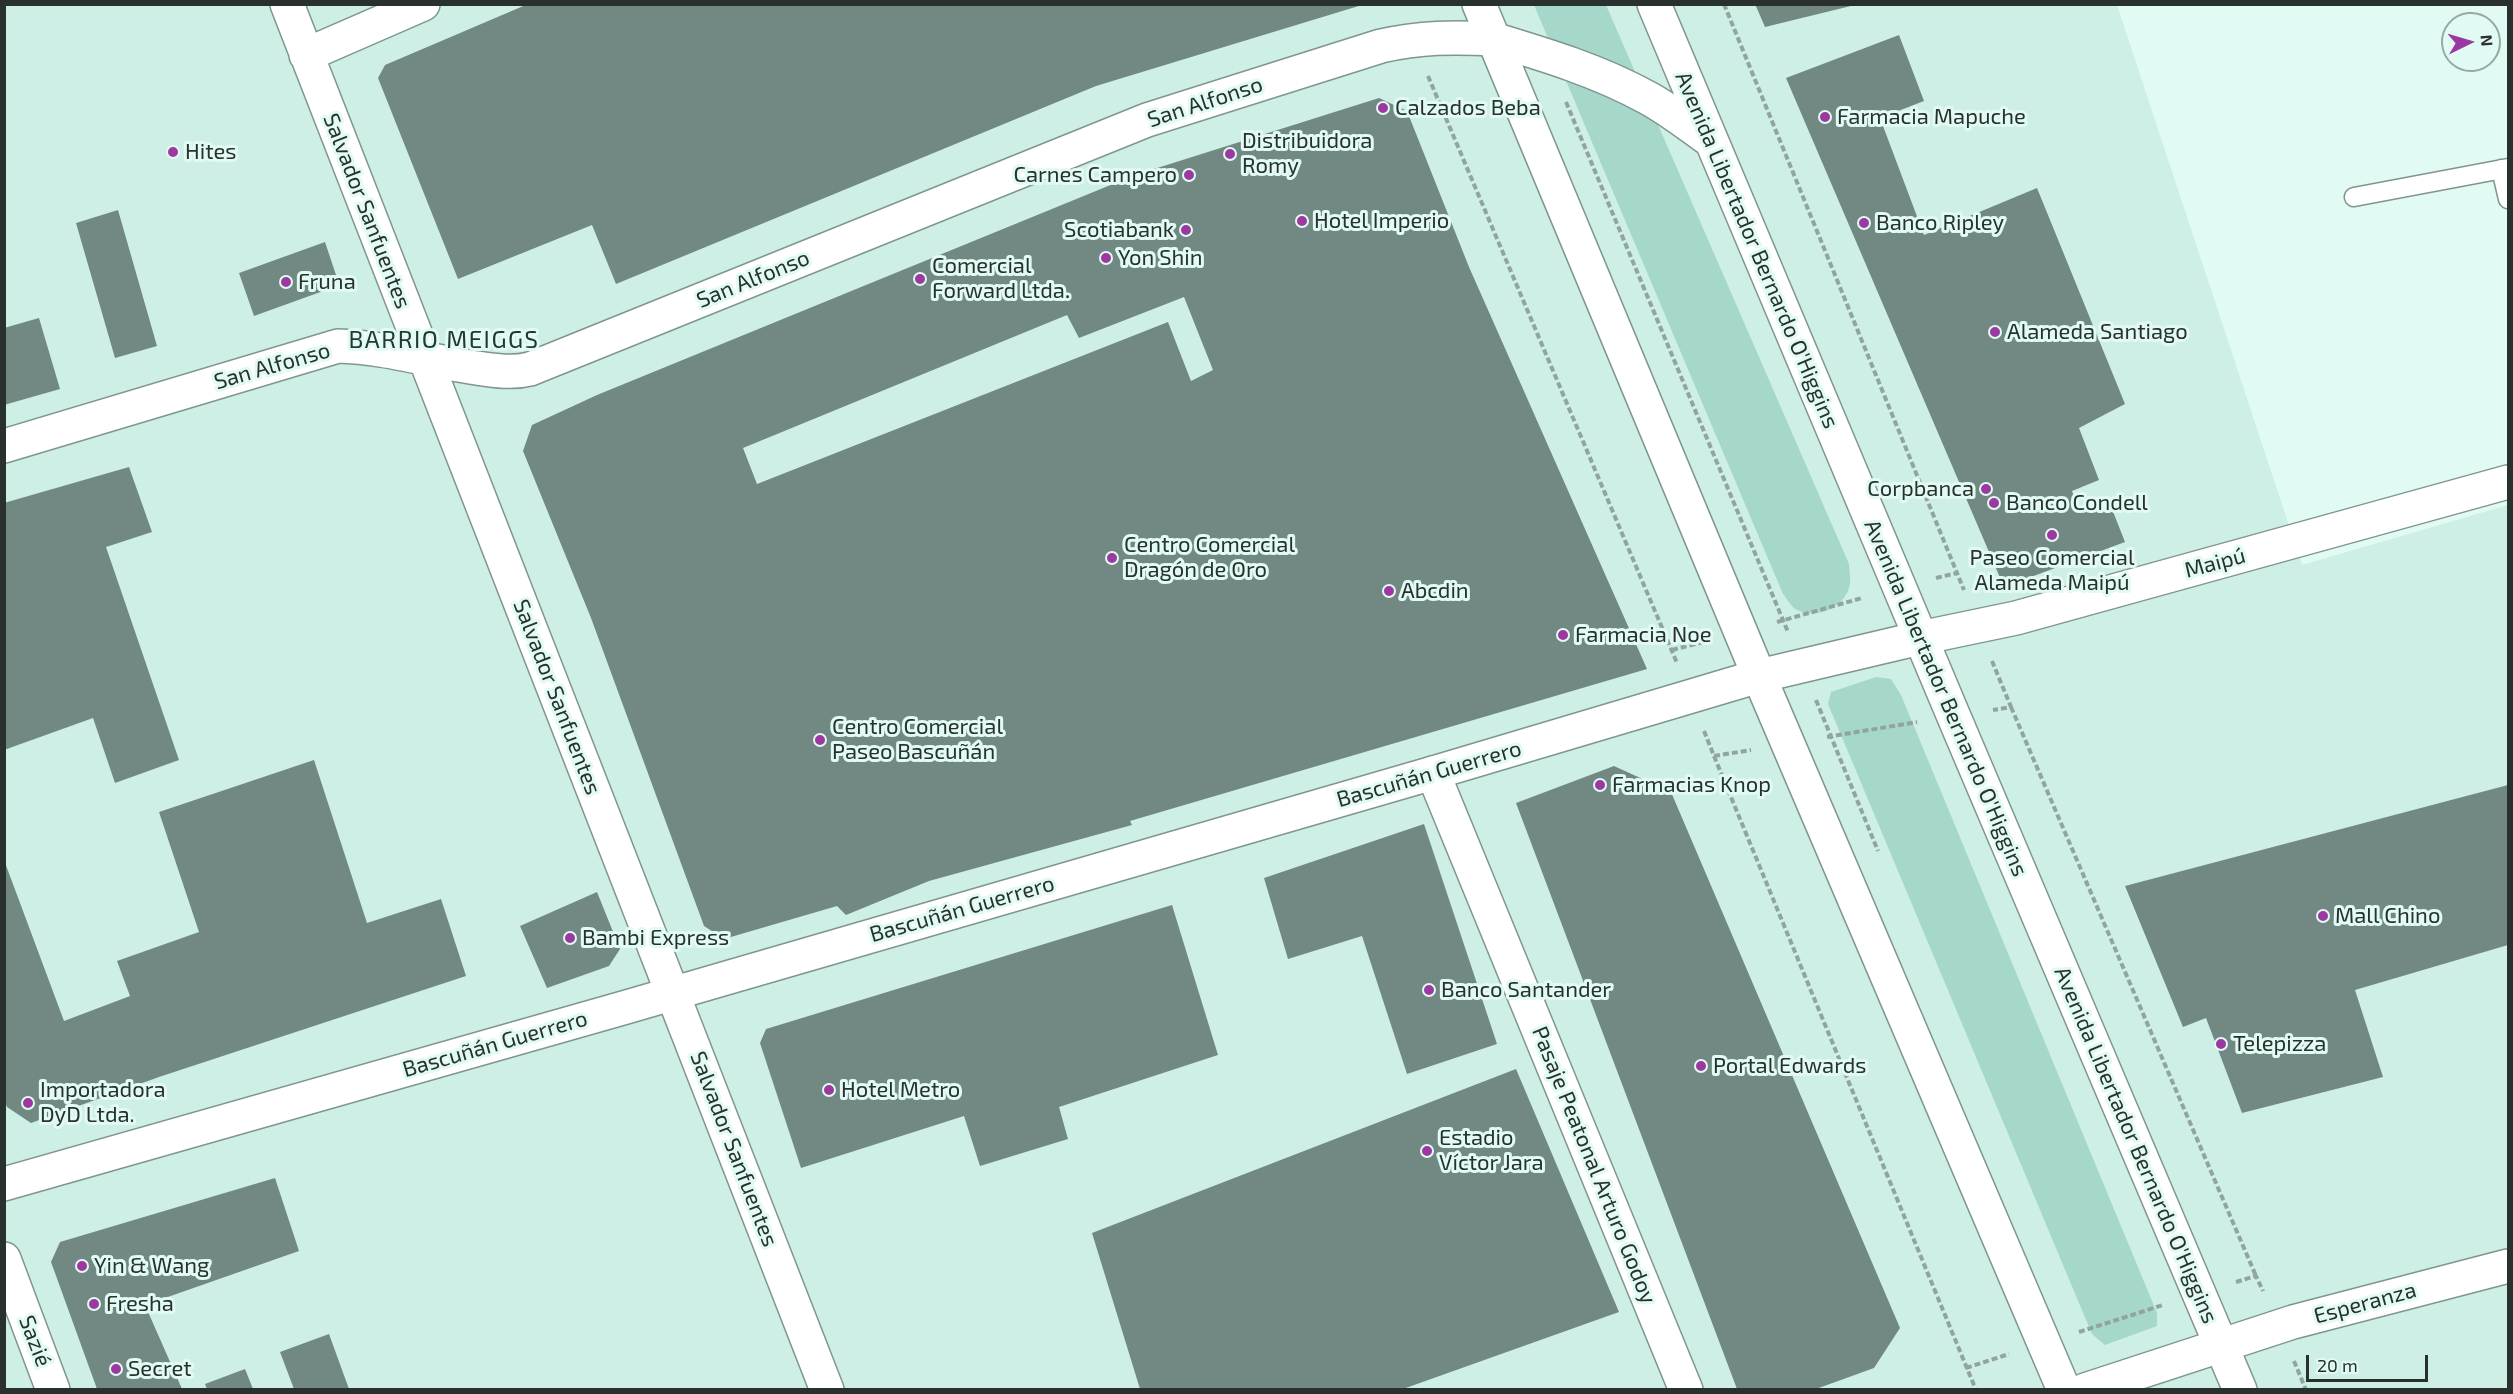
<!DOCTYPE html>
<meta charset="utf-8">
<style>
body{margin:0}
#map{position:relative;width:2513px;height:1394px;overflow:hidden;background:#e1faf3;font-family:"Exo 2",sans-serif}
canvas{display:block}
.frame{position:absolute;inset:0;border:6px solid #28312e;pointer-events:none}
.north{position:absolute;left:2441px;top:12px;width:60px;height:60px;box-sizing:border-box;background:#e1faf3;border:2px solid #97aaa4;border-radius:50%;rotate:85deg;font-size:16px;font-weight:700;line-height:24px;text-align:center;color:#28312e}
.north::after{content:'';display:block;margin:auto;width:21px;height:27px;background:#9c39a0;clip-path:polygon(50% 0,100% 100%,50% 72%,0 100%)}
.scale{position:absolute;left:2306px;top:1355px;width:122px;height:27px;box-sizing:border-box;border:3px solid #28312e;border-top:0;padding-left:8px;font-size:18px;line-height:21px;white-space:nowrap;color:#28312e;-webkit-text-stroke:4px #e1faf3;paint-order:stroke}
</style>
<div id="map">
<canvas width="2513" height="1394"></canvas>
<div class="frame"></div>
<div class="north">N</div>
<div class="scale">20 m</div>
</div>
<script>
const ctx = document.querySelector('canvas').getContext('2d');
ctx.lineJoin = 'round';
function paint(path, color) {
  ctx.fillStyle = color;
  ctx.fill(path, 'evenodd');
}
function trace(path, color, width, dash) {
  ctx.strokeStyle = color;
  ctx.lineWidth = width;
  ctx.lineCap = dash ? 'butt' : 'round';
  ctx.setLineDash(dash || []);
  ctx.stroke(path);
}
function write(font, color, halo, rows, align = 'center') {
  ctx.font = font + ' "Exo 2",sans-serif';
  ctx.lineWidth = 6;
  ctx.setLineDash([]);
  ctx.textBaseline = 'middle';
  ctx.strokeStyle = halo;
  ctx.fillStyle = color;
  for (const [text, x, y, turn = 0] of rows) {
    ctx.save();
    ctx.translate(x, y);
    ctx.rotate((+turn || 0) * Math.PI / 180);
    ctx.textAlign = isNaN(turn) ? turn : align;
    if (halo) ctx.strokeText(text, 0, 0);
    ctx.fillText(text, 0, 0);
    ctx.restore();
  }
}
const built = new Path2D(`
 M 5,5 L 2117,5 L 2302,565 L 2508,505 L 2508,1389 L 5,1390 Z`);
const green = new Path2D(`
 M 1534,5 L 1606,5 L 1849,564 C 1849,570 1851,577 1850,583 C 1847,607 1816,621 1795,609 C 1791,606 1787,599 1783,594 Z
 M 1876,677 L 1891,679 L 1901,695 L 2157,1313 L 2157,1326 L 2105,1345 L 2092,1334 L 1828,704 L 1831,692 Z`);
const building = new Path2D(`
 M 528,4 L 1362,4 L 1362,5 L 1096,86 L 616,284 L 592,225 L 458,279 L 378,78 L 385,65 Z
 M 1755,4 L 1855,4 L 1855,5 L 1765,27 Z
 M 1899,35 L 1924,101 L 1880,118 L 1924,235 L 2037,188 L 2125,404 L 2079,428 L 2099,480 L 2072,491 L 2079,510 L 2108,499 L 2125,542 L 2004,587 L 1786,78 Z
 M 1379,98 L 1407,111 L 1469,267 L 1647,669 L 1130,821 L 1132,825 L 929,881 L 846,915 L 837,906 L 724,939 L 704,926 L 591,618 L 523,451 L 532,425 L 597,395 L 1135,175 ZM 1184,297 L 1213,370 L 1191,381 L 1168,322 L 757,484 L 743,448 L 1067,315 L 1079,338 Z
 M 118,210 L 157,346 L 115,358 L 76,223 Z
 M 325,242 L 336,275 L 326,290 L 254,316 L 239,273 Z
 M 39,318 L 60,389 L 4,405 L 4,328 Z
 M 129,467 L 152,532 L 106,547 L 179,760 L 115,783 L 93,718 L 4,750 L 4,503 Z
 M 314,760 L 367,923 L 441,899 L 466,976 L 159,1077 L 31,1123 L 7,1107 L 4,1100 L 4,860 L 64,1021 L 130,996 L 117,961 L 199,932 L 159,812 Z
 M 1614,766 L 1671,792 L 1900,1328 L 1874,1368 L 1816,1389 L 1737,1389 L 1516,803 Z
 M 2508,785 L 2508,945 L 2355,990 L 2383,1077 L 2242,1113 L 2206,1018 L 2183,1027 L 2125,886 Z
 M 1424,824 L 1497,1044 L 1407,1074 L 1362,936 L 1288,959 L 1264,878 Z
 M 597,892 L 620,949 L 609,966 L 547,988 L 520,926 Z
 M 1172,905 L 1218,1055 L 1059,1107 L 1068,1139 L 980,1166 L 964,1116 L 801,1168 L 760,1043 L 766,1029 Z
 M 1516,1069 L 1619,1312 L 1403,1389 L 1140,1389 L 1092,1233 Z
 M 275,1178 L 299,1251 L 145,1305 L 182,1389 L 97,1389 L 51,1262 L 60,1242 Z
 M 329,1334 L 349,1389 L 294,1389 L 280,1352 Z
 M 245,1369 L 253,1389 L 207,1389 L 205,1384 Z`);
const path = new Path2D(`
 M 1724,4 L 1957,573
 M 1428,76 L 1677,663
 M 1566,102 L 1788,632
 M 1936,578 L 1957,573 L 1964,590
 M 1777,622 L 1862,598
 M 1672,650 L 1703,642
 M 1992,661 L 2011,707 L 1993,710
 M 1816,700 L 1878,851
 M 2011,707 L 2256,1276
 M 1704,731 L 1714,756 L 1751,750
 M 1827,737 L 1917,722
 M 1714,756 L 1976,1390
 M 2236,1282 L 2256,1276 L 2263,1291
 M 2079,1332 L 2163,1305
 M 2294,1361 L 2306,1390
 M 1966,1368 L 2009,1354`);
const lane = new Path2D(`
 M 2501,169 L 2508,199
 M 2354,197 L 2508,168`);
const street = new Path2D(`
 M 287,4 L 827,1390
 M 306,55 L 423,4
 M 4,446 L 338,346 C 383,347 426,360 470,367 C 491,370 510,374 530,369 L 1147,120 L 1381,46 C 1421,37 1453,37 1493,39
 M 1433,773 L 1686,1390`);
const secondary = new Path2D(`
 M 4,1184 L 623,1008 L 1433,773 L 1759,676 L 1920,638 L 2016,618 L 2508,482
 M 4,1259 L 53,1390
 M 2085,1390 L 2293,1322 L 2508,1266`);
const primary = new Path2D(`
 M 1479,4 L 1759,676 L 2064,1390
 M 1654,4 L 1954,717 L 2240,1390
 M 1493,39 C 1546,55 1599,71 1648,98 C 1670,110 1690,126 1710,140`);
const markers = [
 [1383,108,6,"#9c39a0"],
 [1825,117,6,"#9c39a0"],
 [173,152,6,"#9c39a0"],
 [1230,154,6,"#9c39a0"],
 [1189,175,6,"#9c39a0"],
 [1302,221,6,"#9c39a0"],
 [1864,223,6,"#9c39a0"],
 [1186,230,6,"#9c39a0"],
 [1106,258,6,"#9c39a0"],
 [920,279,6,"#9c39a0"],
 [286,282,6,"#9c39a0"],
 [1995,332,6,"#9c39a0"],
 [1986,489,6,"#9c39a0"],
 [1994,503,6,"#9c39a0"],
 [2052,535,6,"#9c39a0"],
 [1112,558,6,"#9c39a0"],
 [1389,591,6,"#9c39a0"],
 [1563,635,6,"#9c39a0"],
 [820,740,6,"#9c39a0"],
 [1600,785,6,"#9c39a0"],
 [2323,916,6,"#9c39a0"],
 [570,938,6,"#9c39a0"],
 [1429,990,6,"#9c39a0"],
 [2221,1044,6,"#9c39a0"],
 [1701,1066,6,"#9c39a0"],
 [829,1090,6,"#9c39a0"],
 [28,1103,6,"#9c39a0"],
 [1427,1151,6,"#9c39a0"],
 [82,1266,6,"#9c39a0"],
 [94,1304,6,"#9c39a0"],
 [116,1369,6,"#9c39a0"]
];
const streetNames = [
 ["San Alfonso",1205,102,-18],
 ["Salvador Sanfuentes",367,211,69],
 ["Avenida Libertador Bernardo O'Higgins",1757,250,67],
 ["San Alfonso",753,279,-22],
 ["San Alfonso",272,366,-16],
 ["Maipú",2215,563,-15],
 ["Salvador Sanfuentes",557,697,69],
 ["Avenida Libertador Bernardo O'Higgins",1946,698,67],
 ["Bascuñán Guerrero",1429,774,-16],
 ["Bascuñán Guerrero",962,909,-16],
 ["Bascuñán Guerrero",495,1044,-16],
 ["Avenida Libertador Bernardo O'Higgins",2136,1145,67],
 ["Salvador Sanfuentes",734,1149,69],
 ["Pasaje Peatonal Arturo Godoy",1594,1165,68],
 ["Esperanza",2365,1303,-15],
 ["Sazié",35,1341,69]
];
const poiNames = [
 ["Calzados Beba",1395,108],
 ["Farmacia Mapuche",1837,117],
 ["Distribuidora",1242,141],
 ["Romy",1242,166],
 ["Hites",185,152],
 ["Carnes Campero",1177,175,"right"],
 ["Hotel Imperio",1314,221],
 ["Banco Ripley",1876,223],
 ["Scotiabank",1174,230,"right"],
 ["Yon Shin",1118,258],
 ["Comercial",932,266],
 ["Forward Ltda.",932,291],
 ["Fruna",298,282],
 ["Alameda Santiago",2007,332],
 ["Corpbanca",1974,489,"right"],
 ["Banco Condell",2006,503],
 ["Centro Comercial",1124,545],
 ["Dragón de Oro",1124,570],
 ["Paseo Comercial",2052,558,"center"],
 ["Alameda Maipú",2052,583,"center"],
 ["Abcdin",1401,591],
 ["Farmacia Noe",1575,635],
 ["Centro Comercial",832,727],
 ["Paseo Bascuñán",832,752],
 ["Farmacias Knop",1612,785],
 ["Mall Chino",2335,916],
 ["Bambi Express",582,938],
 ["Banco Santander",1441,990],
 ["Telepizza",2233,1044],
 ["Portal Edwards",1713,1066],
 ["Importadora",40,1090],
 ["DyD Ltda.",40,1115],
 ["Hotel Metro",841,1090],
 ["Estadio",1439,1138],
 ["Víctor Jara",1439,1163],
 ["Yin & Wang",94,1266],
 ["Fresha",106,1304],
 ["Secret",128,1369]
];
const neighbourhoodNames = [
 ["BARRIO MEIGGS",444,340]
];
paint(built, '#ceefe6');
paint(green, '#a5d8ca');
paint(building, '#728983');
trace(lane, '#7f968f', 21);
trace(street, '#7f968f', 36);
trace(secondary, '#7f968f', 36);
trace(primary, '#7f968f', 36);
trace(path, '#92a49f', 4, [6, 3]);
trace(lane, '#fff', 18);
trace(street, '#fff', 33);
trace(secondary, '#fff', 33);
trace(primary, '#fff', 33);
for (const [x, y, r, color] of markers) {
  const dot = new Path2D();
  dot.arc(x, y, r, 0, 2 * Math.PI);
  ctx.fillStyle = color;
  ctx.fill(dot);
  trace(dot, '#e1faf3', 2);
}
write('22px', '#28312e', '#e1faf3', streetNames);
write('22px', '#28312e', '#e1faf3', poiNames, 'left');
ctx.letterSpacing = '1.5px';
write('24px', '#243833', '#e1faf3', neighbourhoodNames);
ctx.letterSpacing = '0px';
</script>
